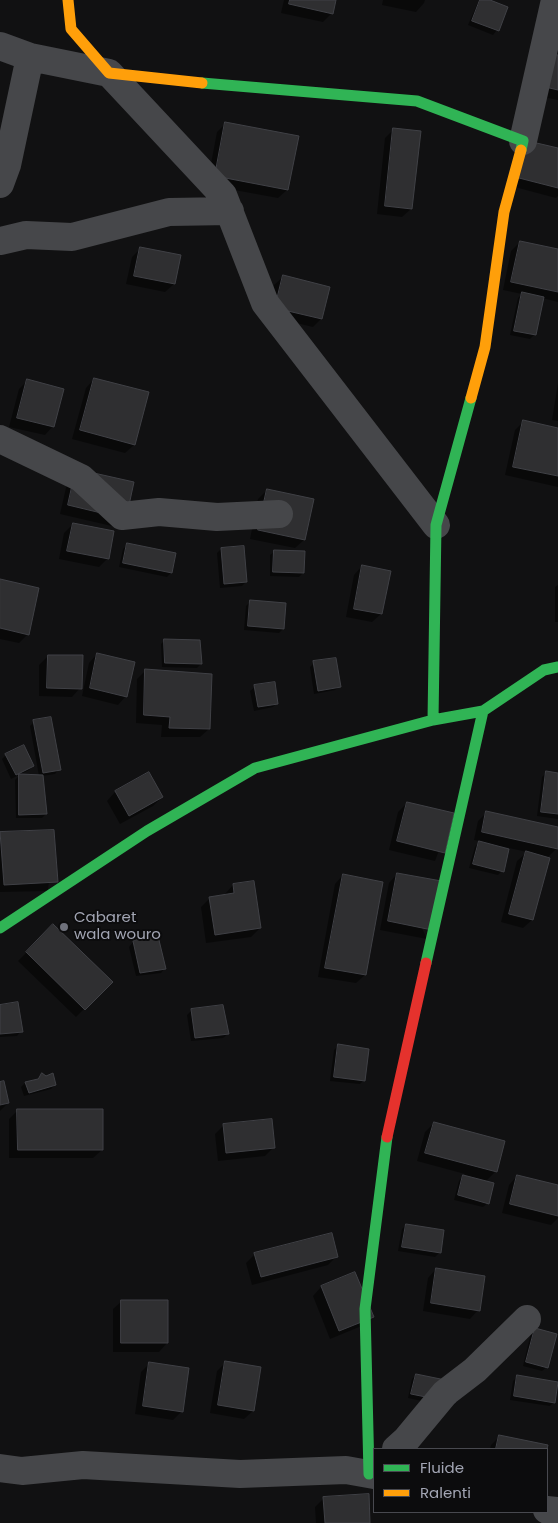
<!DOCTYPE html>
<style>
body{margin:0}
#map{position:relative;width:558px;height:1523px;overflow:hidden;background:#111112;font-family:Poppins,sans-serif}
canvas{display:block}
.legend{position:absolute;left:373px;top:1448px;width:175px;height:65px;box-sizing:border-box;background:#0c0c0d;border:1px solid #48494f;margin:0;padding:6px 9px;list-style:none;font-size:15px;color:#a2a5b3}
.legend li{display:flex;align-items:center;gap:10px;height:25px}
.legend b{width:25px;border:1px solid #48494f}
</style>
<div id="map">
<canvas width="558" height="1523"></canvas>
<ul class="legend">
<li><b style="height:6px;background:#30b455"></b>Fluide</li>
<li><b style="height:6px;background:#ff9f0a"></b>Ralenti</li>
</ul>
</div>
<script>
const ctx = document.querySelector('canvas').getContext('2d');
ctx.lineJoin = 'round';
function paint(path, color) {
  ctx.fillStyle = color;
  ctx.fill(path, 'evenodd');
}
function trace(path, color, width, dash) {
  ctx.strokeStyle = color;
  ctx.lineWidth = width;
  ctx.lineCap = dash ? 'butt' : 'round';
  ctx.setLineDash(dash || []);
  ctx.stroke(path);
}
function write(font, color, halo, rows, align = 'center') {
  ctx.font = font + ' Poppins,sans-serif';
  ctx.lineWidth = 4;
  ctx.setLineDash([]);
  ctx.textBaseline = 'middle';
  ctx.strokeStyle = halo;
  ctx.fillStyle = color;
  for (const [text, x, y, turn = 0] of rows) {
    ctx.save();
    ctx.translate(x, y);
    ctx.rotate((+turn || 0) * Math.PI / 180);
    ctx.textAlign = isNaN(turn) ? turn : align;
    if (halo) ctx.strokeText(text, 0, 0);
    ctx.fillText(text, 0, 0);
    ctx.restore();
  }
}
const shadow = new Path2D(`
 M 284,0 L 335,0 L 331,14 L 323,22 L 281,13 Z
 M 383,0 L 425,0 L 424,3 L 416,12 L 382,5 Z
 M 479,0 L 486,0 L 506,7 L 497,30 L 493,35 L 468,25 Z
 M 558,56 L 558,100 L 533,95 Z
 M 226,123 L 287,190 L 278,198 L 207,185 L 217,132 Z
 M 394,129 L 411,209 L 402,217 L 377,214 L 385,138 Z
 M 558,149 L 558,196 L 556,198 L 511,186 Z
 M 520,242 L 558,251 L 558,302 L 542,298 L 534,335 L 530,339 L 510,335 L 518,298 L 522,294 L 503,290 L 511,251 Z
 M 141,248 L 174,284 L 165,292 L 126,284 L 132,257 Z
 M 283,277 L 321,319 L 313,327 L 267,316 L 274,285 Z
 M 94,379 L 134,445 L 125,453 L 72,439 L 86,388 Z
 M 27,381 L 53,426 L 45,435 L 9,427 L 19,389 Z
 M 558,383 L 558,421 L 552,420 Z
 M 524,421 L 558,429 L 558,487 L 505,475 L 515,430 Z
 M 68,479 L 116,527 L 60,514 Z
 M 267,490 L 313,500 L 304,540 L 295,548 L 250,539 L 258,499 Z
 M 73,524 L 108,558 L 99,567 L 59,559 L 64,533 Z
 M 127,545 L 171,573 L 167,577 L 119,567 L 123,549 Z
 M 221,549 L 246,582 L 242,586 L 220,588 L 217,553 Z
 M 275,551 L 303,573 L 299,577 L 270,576 L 270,555 Z
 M 362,566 L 381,614 L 372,622 L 346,617 L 354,575 Z
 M 0,581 L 28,634 L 19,643 L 0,639 Z
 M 558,585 L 558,622 L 555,622 L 555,587 Z
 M 250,602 L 283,629 L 279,633 L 244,630 L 246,606 Z
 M 165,640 L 201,664 L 197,668 L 162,667 L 161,644 Z
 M 97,654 L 126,696 L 118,705 L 82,696 L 89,663 Z
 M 48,656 L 80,688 L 72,697 L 39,696 L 39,665 Z
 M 314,663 L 340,686 L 335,690 L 314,694 L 310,667 Z
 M 146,670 L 209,729 L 200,737 L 161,737 L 162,725 L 136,723 L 137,679 Z
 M 255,687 L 277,703 L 273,707 L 254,711 L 250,691 Z
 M 34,722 L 59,769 L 55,774 L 42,776 L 46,814 L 42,818 L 16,818 L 15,780 L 19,776 L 39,776 L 30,726 Z
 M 6,755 L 33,766 L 29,770 L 11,779 L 2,759 Z
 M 149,773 L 162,797 L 153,806 L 120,824 L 107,801 L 115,792 Z
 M 546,773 L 558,774 L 558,819 L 537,816 L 542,777 Z
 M 407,803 L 453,814 L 435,861 L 389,850 L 398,812 Z
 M 487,812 L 558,828 L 557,848 L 547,858 L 532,920 L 523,928 L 501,922 L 517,861 L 527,852 L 500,846 L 502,871 L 498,875 L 469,868 L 475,847 L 480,841 L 474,840 L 478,821 Z
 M 53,831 L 48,891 L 0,892 L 0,834 Z
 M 397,874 L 427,939 L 380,930 L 389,883 Z
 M 343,875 L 365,975 L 356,983 L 318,977 L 335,884 Z
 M 233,885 L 260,928 L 251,937 L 206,943 L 201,907 L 210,898 L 225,896 L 225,894 Z
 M 53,926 L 111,982 L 76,1017 L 18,961 Z
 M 133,942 L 165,968 L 161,973 L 136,976 L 129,947 Z
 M 0,1006 L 21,1031 L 17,1036 L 0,1037 Z
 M 192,1010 L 228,1034 L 223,1038 L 191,1041 L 187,1015 Z
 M 338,1046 L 364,1080 L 360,1084 L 330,1081 L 334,1050 Z
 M 37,1080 L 55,1085 L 51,1089 L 24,1096 L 21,1087 L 25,1083 Z
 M 0,1083 L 8,1103 L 0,1111 Z
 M 18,1110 L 102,1150 L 93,1158 L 9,1158 L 9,1119 Z
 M 434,1123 L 504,1142 L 495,1172 L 485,1182 L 488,1203 L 483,1207 L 454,1200 L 459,1181 L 465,1174 L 417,1161 L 425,1132 Z
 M 224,1125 L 273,1148 L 265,1156 L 218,1161 L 215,1134 Z
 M 517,1176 L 558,1186 L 558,1218 L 551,1225 L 502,1213 L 509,1185 Z
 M 406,1225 L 440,1252 L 435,1257 L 398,1251 L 402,1229 Z
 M 255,1254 L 336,1257 L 328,1265 L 252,1285 L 246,1263 Z
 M 436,1269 L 478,1310 L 470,1319 L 423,1311 L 428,1278 Z
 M 355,1274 L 364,1325 L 330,1339 L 313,1296 L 321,1287 Z
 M 122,1301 L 167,1343 L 159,1352 L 113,1352 L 113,1309 Z
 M 535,1329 L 547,1367 L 542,1371 L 523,1366 L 531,1333 Z
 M 226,1362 L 253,1411 L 244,1419 L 210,1413 L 217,1371 Z
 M 149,1364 L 182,1411 L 173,1420 L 135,1414 L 141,1372 Z
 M 416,1375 L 450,1407 L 408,1398 L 412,1379 Z
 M 517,1377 L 554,1402 L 550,1406 L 510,1400 L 513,1381 Z
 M 500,1436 L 546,1446 L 545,1449 L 490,1449 L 491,1445 Z
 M 324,1498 L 369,1523 L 316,1523 L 315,1507 Z`);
const building = new Path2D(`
 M 290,0 L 336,0 L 333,14 L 289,4 Z
 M 480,0 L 490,0 L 508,7 L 499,31 L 472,21 Z
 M 548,53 L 558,55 L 558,90 L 541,86 Z
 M 225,122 L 299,136 L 288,190 L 215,176 Z
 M 393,128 L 421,131 L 412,209 L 385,206 Z
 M 528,141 L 558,148 L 558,188 L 519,178 Z
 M 520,241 L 558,249 L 558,292 L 511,282 Z
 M 140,247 L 181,255 L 175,284 L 134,276 Z
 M 283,275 L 330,287 L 322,319 L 275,308 Z
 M 522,292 L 544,297 L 536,335 L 514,331 Z
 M 94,378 L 149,392 L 135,445 L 80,430 Z
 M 27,379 L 64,389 L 54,427 L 17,418 Z
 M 523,420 L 558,428 L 558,476 L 513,467 Z
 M 76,469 L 134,482 L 126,519 L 68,505 Z
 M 267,489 L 314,499 L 305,540 L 258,530 Z
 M 73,523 L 114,531 L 109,559 L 67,551 Z
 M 127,543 L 176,553 L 172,573 L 123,563 Z
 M 244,546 L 247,582 L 224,584 L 221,548 Z
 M 274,550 L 305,551 L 304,573 L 273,572 Z
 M 362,565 L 391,571 L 382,614 L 354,609 Z
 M 0,579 L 39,588 L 29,635 L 0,628 Z
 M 250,600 L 286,603 L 284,629 L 248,626 Z
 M 164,639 L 200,640 L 202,664 L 165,663 Z
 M 97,653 L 135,662 L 127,697 L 90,688 Z
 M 48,655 L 83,655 L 82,689 L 47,688 Z
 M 336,658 L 341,687 L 318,691 L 313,661 Z
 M 145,669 L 212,674 L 210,729 L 169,728 L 170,717 L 144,715 Z
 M 275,682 L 278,704 L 258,707 L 254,685 Z
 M 51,717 L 61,770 L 43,773 L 33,720 Z
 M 24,745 L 34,766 L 16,775 L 5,754 Z
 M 546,771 L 558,773 L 558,814 L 541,812 Z
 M 149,772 L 163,797 L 129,816 L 115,791 Z
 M 19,774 L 43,775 L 47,814 L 19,815 Z
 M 407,802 L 454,813 L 445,853 L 397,841 Z
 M 486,811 L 558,827 L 558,849 L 482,832 Z
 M 54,830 L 58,882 L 4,885 L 0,832 Z
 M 479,841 L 509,849 L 504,872 L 473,864 Z
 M 526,851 L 550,858 L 533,920 L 509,914 Z
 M 397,873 L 447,882 L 437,931 L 388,921 Z
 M 343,874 L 383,882 L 366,975 L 325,968 Z
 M 254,881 L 261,928 L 215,935 L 209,897 L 234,893 L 233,884 Z
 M 53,924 L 113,982 L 85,1010 L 26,952 Z
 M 158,936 L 166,969 L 140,973 L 133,941 Z
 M 18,1002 L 23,1032 L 0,1034 L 0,1005 Z
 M 223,1005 L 229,1034 L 195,1038 L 191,1009 Z
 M 338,1044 L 369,1049 L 365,1081 L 334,1077 Z
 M 42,1073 L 46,1076 L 53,1073 L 56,1085 L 29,1093 L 25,1082 L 38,1079 Z
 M 4,1081 L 9,1103 L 0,1105 L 0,1082 Z
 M 17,1109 L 103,1109 L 103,1150 L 18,1150 Z
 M 272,1119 L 275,1148 L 226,1153 L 223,1124 Z
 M 434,1122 L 505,1141 L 497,1172 L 425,1153 Z
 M 463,1175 L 494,1183 L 489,1204 L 458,1195 Z
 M 517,1175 L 558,1185 L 558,1216 L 510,1204 Z
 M 406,1224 L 444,1230 L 441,1253 L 402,1247 Z
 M 332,1233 L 338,1257 L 261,1277 L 254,1253 Z
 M 436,1268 L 485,1276 L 480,1311 L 431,1303 Z
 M 355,1272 L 374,1317 L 339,1331 L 321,1286 Z
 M 121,1300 L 168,1300 L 168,1343 L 121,1343 Z
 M 535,1328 L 557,1334 L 548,1368 L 526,1362 Z
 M 225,1361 L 261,1367 L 254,1411 L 218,1405 Z
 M 149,1362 L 189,1368 L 183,1412 L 143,1406 Z
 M 416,1374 L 460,1383 L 455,1403 L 411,1394 Z
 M 517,1375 L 558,1382 L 555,1403 L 514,1396 Z
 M 499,1435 L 548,1445 L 547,1449 L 496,1449 Z
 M 369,1494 L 370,1523 L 325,1523 L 323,1497 Z`);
const street = new Path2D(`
 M 0,46 L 30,57 L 109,73 L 223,195 L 265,303 L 436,525
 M 523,141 L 555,0
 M 0,184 L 7,165 L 30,57
 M 0,241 L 26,235 L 72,237 L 169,212 L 230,211
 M 0,439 L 81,478 L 122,516 L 159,512 L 217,517 L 279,514
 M 396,1449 L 406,1440 L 445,1393 L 475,1370 L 527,1319
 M 0,1468 L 22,1471 L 83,1465 L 240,1474 L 346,1470 L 374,1475
 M 547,1510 L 558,1511`);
const fast = new Path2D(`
 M 202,83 L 417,101 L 523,141 L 521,150
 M 433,720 L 436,525 L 471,398
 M 0,928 L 147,831 L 255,768 L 433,720 L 483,711 L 544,670 L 558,667
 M 426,963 L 483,711
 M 374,1469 L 369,1474 L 365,1309 L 387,1137`);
const slow = new Path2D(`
 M 68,0 L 71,29 L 109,73 L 202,83
 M 471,398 L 485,347 L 504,212 L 521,150`);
const jam = new Path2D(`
 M 387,1137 L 426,963`);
const markers = [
 [64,927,5,"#6f717b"]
];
const poiNames = [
 ["Cabaret",74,918],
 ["wala wouro",74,935]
];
paint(shadow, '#0007');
paint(building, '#2f2f31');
trace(building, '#404146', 1);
trace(street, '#46474a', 28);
trace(fast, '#30b455', 11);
trace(slow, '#ff9f0a', 11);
trace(jam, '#e5322d', 11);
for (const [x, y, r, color] of markers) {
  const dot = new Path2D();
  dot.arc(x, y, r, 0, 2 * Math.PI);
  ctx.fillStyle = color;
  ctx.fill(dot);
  trace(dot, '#0c0c0d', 2);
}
write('15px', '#a2a5b3', '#0c0c0d', poiNames, 'left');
</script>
